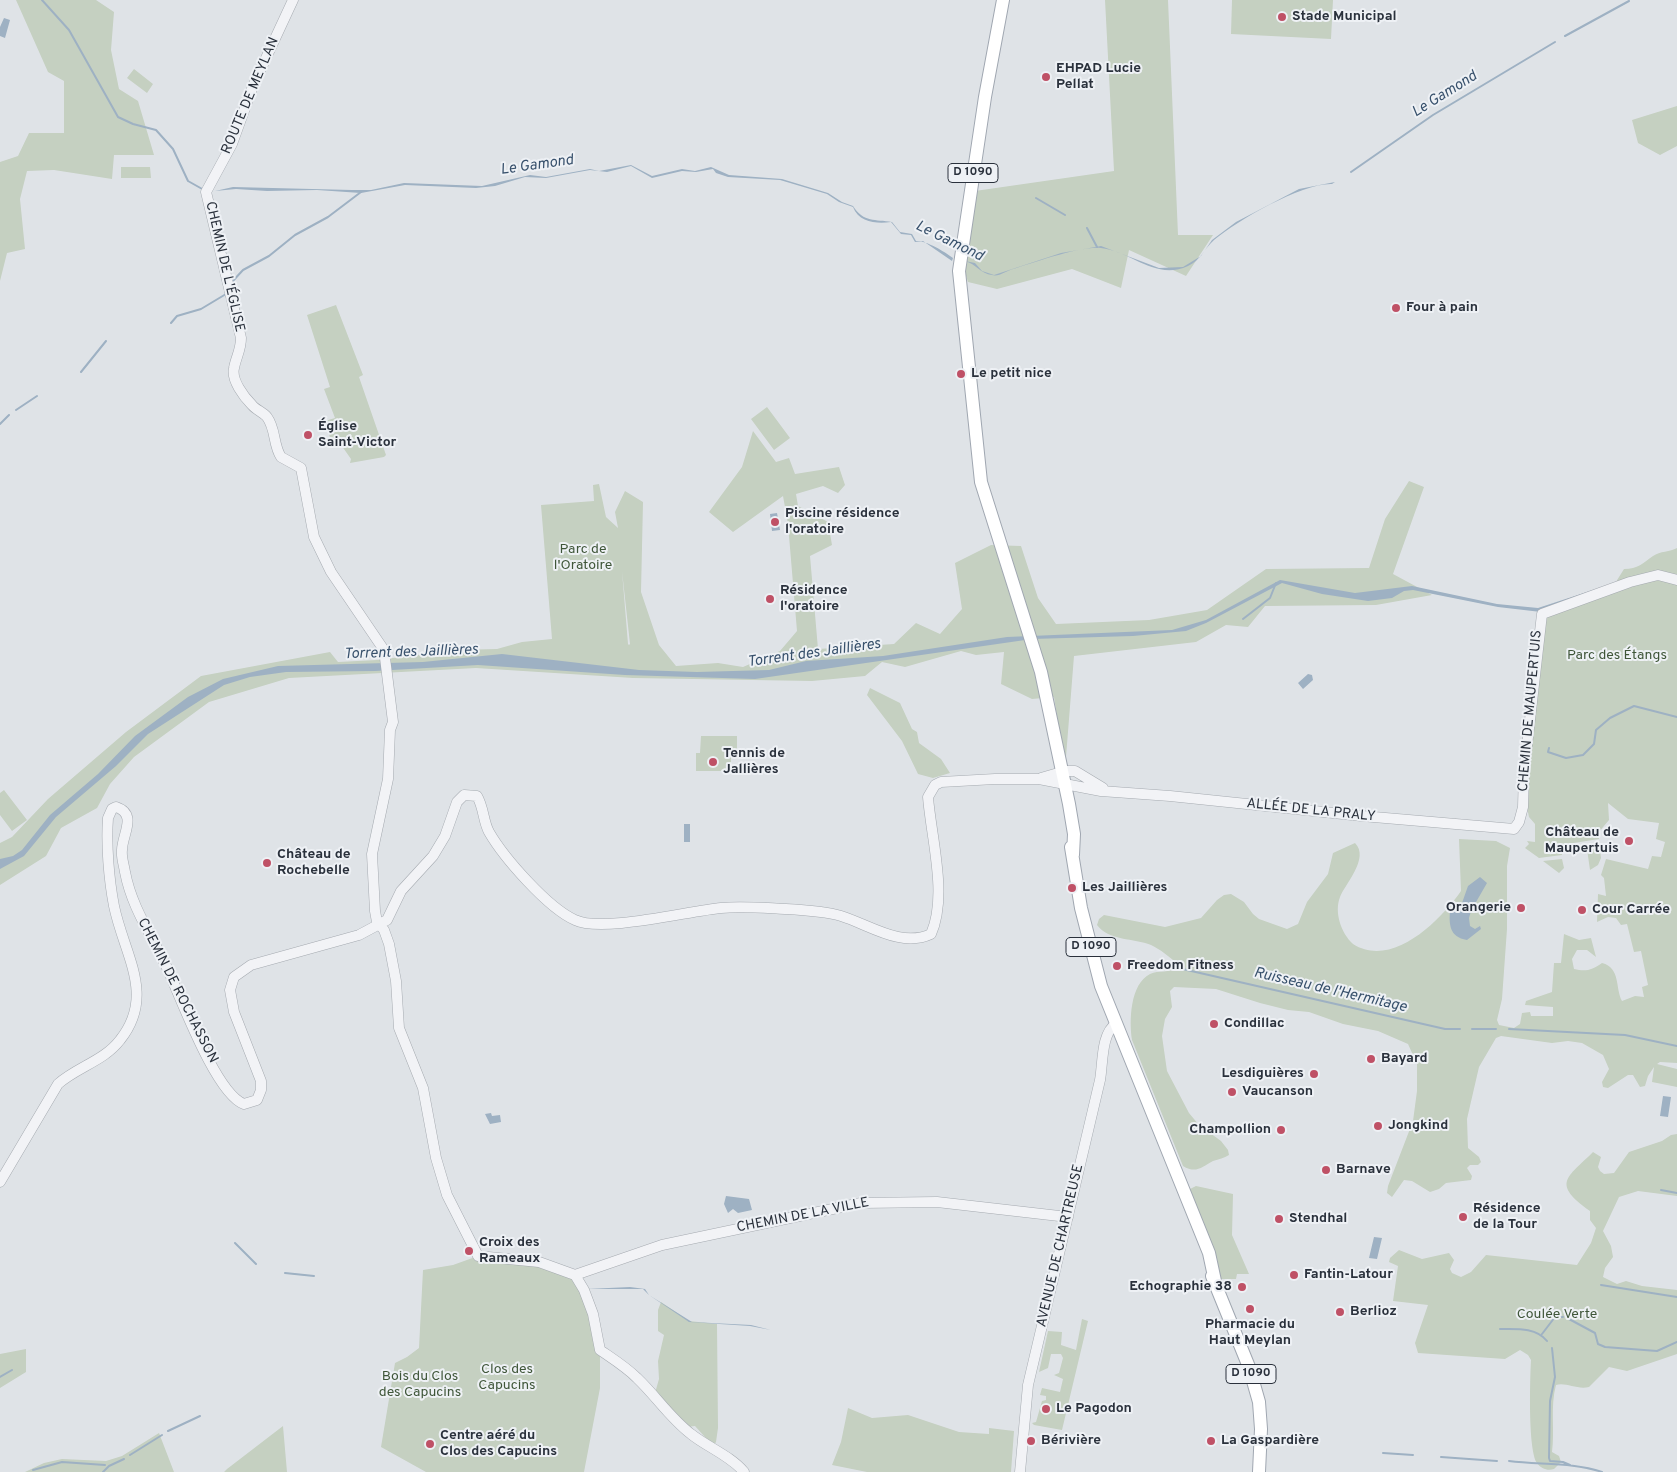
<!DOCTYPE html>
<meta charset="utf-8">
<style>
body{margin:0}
canvas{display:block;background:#dfe3e7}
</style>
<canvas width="1677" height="1472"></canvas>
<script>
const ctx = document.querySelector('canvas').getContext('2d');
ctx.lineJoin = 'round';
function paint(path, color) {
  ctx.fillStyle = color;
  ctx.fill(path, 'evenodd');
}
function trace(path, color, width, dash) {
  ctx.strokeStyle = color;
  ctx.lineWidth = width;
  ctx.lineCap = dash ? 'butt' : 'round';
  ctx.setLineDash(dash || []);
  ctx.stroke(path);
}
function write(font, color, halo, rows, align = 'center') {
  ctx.font = font + ' Overpass,sans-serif';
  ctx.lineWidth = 4;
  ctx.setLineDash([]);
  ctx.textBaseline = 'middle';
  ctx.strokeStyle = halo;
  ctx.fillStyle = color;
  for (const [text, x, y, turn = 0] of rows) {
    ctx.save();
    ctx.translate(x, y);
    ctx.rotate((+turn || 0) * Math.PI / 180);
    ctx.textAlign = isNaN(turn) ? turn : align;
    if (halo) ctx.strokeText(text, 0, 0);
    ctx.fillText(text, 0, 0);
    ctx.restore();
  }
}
const green = new Path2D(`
 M 16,0 L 96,0 L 114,12 L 111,50 L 119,89 L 138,101 L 154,155 L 114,155 L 112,179 L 54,170 L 27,171 L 20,199 L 25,249 L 7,253 L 0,281 L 0,162 L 18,156 L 29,133 L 64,133 L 64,81 L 48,72 Z
 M 1105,0 L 1168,0 L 1178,235 L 1213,235 L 1186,276 L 1129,250 L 1121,288 L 1072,269 L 997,289 L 968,282 L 958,251 L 968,192 L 1114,171 Z
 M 1232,0 L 1333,0 L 1331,39 L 1231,34 Z
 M 134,69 L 153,84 L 147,93 L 127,78 Z
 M 1677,106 L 1677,146 L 1660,155 L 1638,143 L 1632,120 Z
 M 121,167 L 150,167 L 151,178 L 121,178 Z
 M 336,305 L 363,375 L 359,377 L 386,455 L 384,457 L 350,463 L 351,459 L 339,442 L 332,444 L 325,421 L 335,418 L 324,389 L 330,387 L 307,315 Z
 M 767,407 L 790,438 L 774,450 L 751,419 Z
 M 753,431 L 776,462 L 789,458 L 795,474 L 839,467 L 845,485 L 838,493 L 823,486 L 796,494 L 798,506 L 828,522 L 832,545 L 810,556 L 818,649 L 894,644 L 916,623 L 940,634 L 962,609 L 955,563 L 991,545 L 1021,546 L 1038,598 L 1056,624 L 1149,620 L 1207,610 L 1266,569 L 1369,568 L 1385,519 L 1409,481 L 1424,487 L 1393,574 L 1432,595 L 1376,605 L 1265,606 L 1248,627 L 1226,625 L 1196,642 L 1074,656 L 1066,757 L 1063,756 L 1054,697 L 1032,699 L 1001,684 L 1004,652 L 976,655 L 961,651 L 905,667 L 882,662 L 865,676 L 812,681 L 633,678 L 476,668 L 289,678 L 209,702 L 134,757 L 110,784 L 97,808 L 61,828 L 46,856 L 0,885 L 0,843 L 12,837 L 48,799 L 126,732 L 201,676 L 330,652 L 338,662 L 377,660 L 457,650 L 497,649 L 522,642 L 552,639 L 541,505 L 594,501 L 593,485 L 599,484 L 606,517 L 618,528 L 615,512 L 625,491 L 643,502 L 641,592 L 659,645 L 676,666 L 718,663 L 743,667 L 780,651 L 797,631 L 788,524 L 783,496 L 733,532 L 709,512 L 742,467 ZM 622,571 L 630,644 L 629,645 L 628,644 Z
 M 1677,548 L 1677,1063 L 1660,1062 L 1657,1064 L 1677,1069 L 1677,1087 L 1652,1082 L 1654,1067 L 1648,1076 L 1645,1086 L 1640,1087 L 1633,1075 L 1628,1075 L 1608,1088 L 1603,1087 L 1602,1082 L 1609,1069 L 1603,1055 L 1582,1043 L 1568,1041 L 1552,1043 L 1501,1036 L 1496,1038 L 1479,1067 L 1467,1119 L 1468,1148 L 1479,1157 L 1481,1162 L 1478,1165 L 1470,1165 L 1467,1168 L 1472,1176 L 1471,1180 L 1446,1183 L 1439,1189 L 1430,1192 L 1412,1181 L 1404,1180 L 1392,1197 L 1387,1193 L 1388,1186 L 1413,1121 L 1417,1091 L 1417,1064 L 1408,1044 L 1378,1031 L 1343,1024 L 1309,1012 L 1288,1010 L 1260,1003 L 1216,989 L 1174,987 L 1170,991 L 1172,1007 L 1165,1019 L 1162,1036 L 1167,1071 L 1189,1113 L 1199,1125 L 1221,1141 L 1228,1150 L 1229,1155 C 1224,1158 1219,1159 1213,1161 C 1202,1167 1196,1174 1183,1166 L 1132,1040 C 1129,1021 1130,984 1150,974 C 1159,970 1169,973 1178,968 L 1177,963 C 1169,957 1160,949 1151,945 C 1134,938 1109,941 1097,925 L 1099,919 L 1104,915 L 1165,927 L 1201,918 L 1217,900 L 1224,895 L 1231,894 L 1244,902 L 1253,914 L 1259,919 L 1287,929 L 1298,924 L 1307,902 L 1328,874 L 1333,853 L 1355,843 C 1370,858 1345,884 1340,897 C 1334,912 1341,933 1353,944 C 1392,969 1440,921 1461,891 L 1459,839 L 1496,841 L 1510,848 L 1507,866 L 1507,929 L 1502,999 L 1497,1020 L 1499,1025 L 1514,1028 L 1520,1024 L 1522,1013 L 1530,1012 L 1531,1016 L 1553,1016 L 1553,1007 L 1525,1005 L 1526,1001 L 1552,992 L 1554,963 L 1561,963 L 1564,934 L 1579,940 L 1591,938 L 1596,957 L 1587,950 L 1577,950 L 1572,959 L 1574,969 C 1586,972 1592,970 1602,963 C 1621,968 1615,988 1622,1001 L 1635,996 L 1644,997 L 1642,987 L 1648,985 L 1641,951 L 1634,952 L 1627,924 L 1621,925 L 1616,918 L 1608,917 L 1597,922 L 1598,894 L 1606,896 L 1604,878 L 1601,875 L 1606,859 L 1648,869 L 1652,856 L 1661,857 L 1665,842 L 1656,839 L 1659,823 L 1628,819 L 1608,803 L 1609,820 L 1598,833 L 1599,839 L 1561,845 L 1562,855 L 1539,858 L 1525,848 L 1529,844 L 1527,841 L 1535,842 L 1535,824 L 1529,817 L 1525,798 L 1545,621 L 1548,616 L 1614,585 L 1624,569 C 1638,569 1643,563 1653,556 C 1660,551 1670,552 1677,548 Z
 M 870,688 L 900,703 L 912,729 L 917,732 L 919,743 L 941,759 L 950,773 L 933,778 L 918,774 L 902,741 L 867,695 Z
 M 701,736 L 737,736 L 737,753 L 731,753 L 731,771 L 696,771 L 696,753 L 700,753 Z
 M 4,790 L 27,820 L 12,831 L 0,815 L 0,793 Z
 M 1599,842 L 1601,858 L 1598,865 L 1590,870 L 1587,849 L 1592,848 L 1591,844 Z
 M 1562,859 L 1564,868 L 1559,873 L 1543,861 Z
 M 1677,1134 L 1677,1196 L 1638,1191 L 1619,1197 L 1603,1231 L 1611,1246 L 1613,1257 L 1605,1268 L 1603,1277 L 1617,1284 L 1626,1281 L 1642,1286 L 1677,1290 L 1677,1354 L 1627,1371 L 1609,1367 L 1589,1387 C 1577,1390 1566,1382 1556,1385 C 1550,1407 1555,1430 1552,1452 L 1559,1456 L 1561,1462 L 1554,1469 C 1548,1471 1541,1469 1537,1463 C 1528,1450 1530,1379 1531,1360 L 1528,1355 L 1520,1350 L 1505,1359 L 1418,1353 L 1415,1343 L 1428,1305 L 1393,1301 L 1398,1266 L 1389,1262 L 1390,1258 L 1399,1250 L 1422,1259 L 1449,1253 L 1454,1260 L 1450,1269 L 1452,1273 L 1461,1277 L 1471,1272 L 1486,1255 L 1577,1265 L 1591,1243 L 1596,1228 L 1590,1220 L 1590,1211 C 1551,1183 1567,1178 1593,1152 L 1601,1157 L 1598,1167 L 1600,1171 L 1604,1174 L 1614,1173 L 1629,1152 L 1662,1141 L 1671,1135 Z
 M 1196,1186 L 1233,1194 L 1232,1235 L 1249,1274 L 1237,1274 L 1236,1279 L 1220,1279 L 1217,1259 L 1190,1189 Z
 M 478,1256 L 519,1259 L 575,1275 L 600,1350 L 600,1388 L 584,1472 L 426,1472 L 381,1447 L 395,1363 L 407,1357 L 419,1348 L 423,1270 L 453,1265 Z
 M 661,1302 L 689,1321 L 717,1324 L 718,1428 L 716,1442 L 713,1446 L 695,1426 L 687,1427 L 655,1393 L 659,1379 L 658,1361 L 664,1335 L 658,1331 L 658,1310 Z
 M 1082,1319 L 1088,1321 L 1062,1430 L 1034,1425 L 1032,1423 L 1036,1422 L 1042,1401 L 1046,1400 L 1046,1396 L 1040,1395 L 1042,1388 L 1060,1392 L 1063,1379 L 1054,1375 L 1059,1373 L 1063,1358 L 1061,1354 L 1051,1354 L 1048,1368 L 1039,1372 L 1048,1331 L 1062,1332 L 1061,1345 L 1076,1350 Z
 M 26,1349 L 26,1372 L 0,1388 L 0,1354 Z
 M 848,1408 L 872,1418 L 908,1415 L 959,1432 L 989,1434 L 989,1428 L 1014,1431 L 1011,1472 L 867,1472 L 832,1465 L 841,1442 Z
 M 283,1426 L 287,1472 L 224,1472 L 227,1469 Z
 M 159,1433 L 174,1472 L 25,1472 L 44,1463 L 62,1459 L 106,1461 L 122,1456 Z`);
const water = new Path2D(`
 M 4,18 L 10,20 L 5,38 L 0,36 L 0,27 Z
 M 631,165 L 652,176 L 682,169 L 695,171 L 711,167 L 729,175 L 782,179 L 828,193 L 842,202 L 853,206 C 864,223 875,219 892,222 L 900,232 L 912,234 L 916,241 C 925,240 944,251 953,258 L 952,261 L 923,241 L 915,242 L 911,235 L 901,234 L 891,222 C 878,224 859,223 853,207 L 839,202 L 827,194 L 780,180 L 728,177 L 716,173 L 713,169 L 696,172 L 682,171 L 652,178 L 631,166 L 607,172 L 590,170 L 546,178 L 525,177 L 495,186 L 476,188 L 405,185 L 361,193 L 317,190 L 267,191 L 236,189 L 215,191 L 233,187 L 352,190 L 371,190 L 404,183 L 482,186 L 530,175 L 546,177 L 590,169 L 599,171 Z
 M 1335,182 L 1332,184 C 1302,183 1238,220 1214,240 C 1204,249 1201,260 1188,266 C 1155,281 1131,251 1101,248 C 1083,245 1032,263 1013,269 C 1006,271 999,277 992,275 C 981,274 976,264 965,261 L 975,263 L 982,271 L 994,275 L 1061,253 L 1101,246 L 1159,268 L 1183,267 L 1201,256 L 1212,240 L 1236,222 L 1299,189 Z
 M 777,513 L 780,530 L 772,531 L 770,514 Z
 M 1664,572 L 1677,575 L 1677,577 L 1670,575 L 1541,612 L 1498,607 L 1413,590 L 1404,591 L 1392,598 L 1368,601 L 1322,594 L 1282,583 L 1206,623 L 1186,631 L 1133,636 L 1032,639 L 755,679 L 625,675 L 478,665 L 375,671 L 286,672 L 250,677 L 224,685 L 148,734 L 116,766 L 56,817 L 24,856 L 0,869 L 0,859 L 13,856 L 22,850 L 50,815 L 98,774 L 135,736 L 188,697 L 223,679 L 278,666 L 423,662 L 502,654 L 639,670 L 697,672 L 769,670 L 806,661 L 883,656 L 1007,637 L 1172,630 L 1206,620 L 1280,580 L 1355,593 L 1412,586 L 1497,604 L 1538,608 L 1642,574 Z
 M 1308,674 L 1312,675 L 1313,680 L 1303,689 L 1298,683 Z
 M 684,824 L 690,824 L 690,842 L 684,842 Z
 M 1480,877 L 1487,883 L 1472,909 L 1462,903 L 1468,886 Z
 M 1460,905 L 1471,911 L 1469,918 L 1470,926 L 1475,929 L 1480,926 L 1481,929 L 1467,940 C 1449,937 1449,924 1450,910 L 1456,909 Z
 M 1663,1096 L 1671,1097 L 1668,1117 L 1660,1116 Z
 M 491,1113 L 492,1116 L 500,1115 L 501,1122 L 490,1124 L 485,1114 Z
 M 726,1196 L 749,1199 L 752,1210 L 738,1213 L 733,1209 L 728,1213 L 724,1204 Z
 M 1374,1237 L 1382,1238 L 1377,1259 L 1369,1258 Z
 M 630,1287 L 645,1289 L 649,1295 L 692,1322 L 751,1325 L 771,1330 L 750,1326 L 689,1322 L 649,1295 L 643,1289 L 587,1289 Z`);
const stream = new Path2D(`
 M 42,0 L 69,30 L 118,117 L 133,124 L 156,130 L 173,149 L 188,181 L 204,190
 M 1565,36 L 1629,1
 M 1351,172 L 1433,115 L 1555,42
 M 1036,198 L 1065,215
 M 1087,228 L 1097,247
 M 231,283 L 243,270 L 269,256 L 295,235 L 328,217 L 361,192
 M 171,323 L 177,316 L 201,309 L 226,294
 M 81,372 L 106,341
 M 16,410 L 37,396
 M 0,424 L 9,415
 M 1243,619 L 1270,598 L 1276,583
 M 1549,748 L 1548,752 L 1566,758 L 1583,755 L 1594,744 L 1596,730 L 1610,718 L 1634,706 L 1677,717
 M 1165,965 L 1445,1029 L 1460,1029
 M 1472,1029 L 1496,1029
 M 1509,1029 L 1625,1035 L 1677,1046
 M 1661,1190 L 1677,1193
 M 235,1243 L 256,1264
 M 285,1273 L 314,1276
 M 1601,1285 L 1677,1297
 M 1569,1319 L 1595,1333 L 1598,1344 L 1605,1347 L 1657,1351 L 1677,1342
 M 1500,1329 C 1516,1329 1536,1327 1547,1341
 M 1542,1334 L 1555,1317 L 1563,1317
 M 1552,1348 L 1555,1377 L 1550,1401 L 1549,1458 L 1550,1461 L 1563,1462 L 1570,1465
 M 0,1377 L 12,1370
 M 168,1431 L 200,1416
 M 1383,1453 L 1413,1455
 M 130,1455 L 162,1435
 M 1441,1457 L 1497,1461
 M 1509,1461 C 1540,1465 1573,1462 1602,1472
 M 33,1470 L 62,1462 L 105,1465
 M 103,1472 L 109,1466 L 124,1459`);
const tertiary = new Path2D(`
 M 293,0 L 253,86 L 232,144 L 206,192 L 241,338 C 241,350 236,357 234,368 C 231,380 244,397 252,405 C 256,410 263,412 267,417 C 276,429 273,445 281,457 L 301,468 L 314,537 L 331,572 L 384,650 L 393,722 L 390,730 L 388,779 L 372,854 L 375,911 L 377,922 L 384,930 L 389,944 L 396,981 L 399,1028 L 423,1088 L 436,1158 L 447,1195 L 478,1256 L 539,1262 L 575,1275 L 584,1290 L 593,1314 L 600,1350 C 613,1359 626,1367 637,1378 C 656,1396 670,1418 691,1434 C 707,1447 731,1456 744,1472
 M 1041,778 L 1065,771 L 1075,771 L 1103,788
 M 0,1182 L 58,1084 C 77,1067 104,1061 120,1040 C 156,995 124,955 114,906 C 109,880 106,845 108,818 L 112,809 L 116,807 C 138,814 122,835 122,850 C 121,857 124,865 125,872 C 132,909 153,937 168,970 C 181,998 216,1094 244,1104 L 257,1100 L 261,1090 L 261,1081 L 234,1012 L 230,990 L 234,977 L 251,965 L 359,935 L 387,920 L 401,891 L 433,856 L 445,836 L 457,802 L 464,795 L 477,796 C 484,808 483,821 489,832 C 504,858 548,908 575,920 C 602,933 688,911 721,908 C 742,906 764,908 785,909 C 804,910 824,911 841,916 C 870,925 901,948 931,934 C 948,896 931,837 928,797 L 935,785 L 941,782 L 995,779 L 1039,779 L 1101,791 L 1170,796 L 1362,816 L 1514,829 L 1519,822 L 1523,807 L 1524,772 L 1542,614 L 1630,582 L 1658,575 L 1677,580
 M 575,1275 L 662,1245 L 861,1203 L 937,1202 L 1068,1217
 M 1020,1472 L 1028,1385 L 1100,1080 C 1103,1064 1101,1033 1116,1024`);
const primary = new Path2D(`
 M 1003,0 L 985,97 L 959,271 L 981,482 L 1041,672 L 1069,804 L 1074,834 L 1073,855
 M 1071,847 L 1081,908 L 1101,986 L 1209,1253 L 1215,1281
 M 1212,1276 L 1249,1367 L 1259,1402 L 1261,1429 L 1259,1472`);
const markers = [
 [1282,17,5,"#bf5166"],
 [1046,77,5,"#bf5166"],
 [1396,308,5,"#bf5166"],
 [961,374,5,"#bf5166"],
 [308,435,5,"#bf5166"],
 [775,522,5,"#bf5166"],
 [770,599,5,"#bf5166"],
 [713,762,5,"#bf5166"],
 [1629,841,5,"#bf5166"],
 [267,863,5,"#bf5166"],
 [1072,888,5,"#bf5166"],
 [1521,908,5,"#bf5166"],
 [1582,910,5,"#bf5166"],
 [1117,966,5,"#bf5166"],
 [1214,1024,5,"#bf5166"],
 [1371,1059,5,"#bf5166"],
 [1314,1074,5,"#bf5166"],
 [1232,1092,5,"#bf5166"],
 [1378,1126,5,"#bf5166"],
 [1281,1130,5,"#bf5166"],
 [1326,1170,5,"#bf5166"],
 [1463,1217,5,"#bf5166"],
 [1279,1219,5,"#bf5166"],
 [469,1251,5,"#bf5166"],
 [1294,1275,5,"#bf5166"],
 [1242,1287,5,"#bf5166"],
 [1250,1309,5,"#bf5166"],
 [1340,1312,5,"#bf5166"],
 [1046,1409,5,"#bf5166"],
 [1031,1441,5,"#bf5166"],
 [1211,1441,5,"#bf5166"],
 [430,1444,5,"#bf5166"]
];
const shields = [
 [973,173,50],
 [1091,947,50],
 [1251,1374,50]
];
const shieldNames = [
 ["D 1090",973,173],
 ["D 1090",1091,947],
 ["D 1090",1251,1374]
];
const poiNames = [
 ["Stade Municipal",1292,17],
 ["EHPAD Lucie",1056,69],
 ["Pellat",1056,85],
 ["Four à pain",1406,308],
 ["Le petit nice",971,374],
 ["Église",318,427],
 ["Saint-Victor",318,443],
 ["Piscine résidence",785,514],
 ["l'oratoire",785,530],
 ["Résidence",780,591],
 ["l'oratoire",780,607],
 ["Tennis de",723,754],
 ["Jallières",723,770],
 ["Château de",1619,833,"right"],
 ["Maupertuis",1619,849,"right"],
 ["Château de",277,855],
 ["Rochebelle",277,871],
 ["Les Jaillières",1082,888],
 ["Orangerie",1511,908,"right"],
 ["Cour Carrée",1592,910],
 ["Freedom Fitness",1127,966],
 ["Condillac",1224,1024],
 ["Bayard",1381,1059],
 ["Lesdiguières",1304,1074,"right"],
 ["Vaucanson",1242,1092],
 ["Jongkind",1388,1126],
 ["Champollion",1271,1130,"right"],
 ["Barnave",1336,1170],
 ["Résidence",1473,1209],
 ["de la Tour",1473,1225],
 ["Stendhal",1289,1219],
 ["Croix des",479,1243],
 ["Rameaux",479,1259],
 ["Fantin-Latour",1304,1275],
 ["Echographie 38",1232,1287,"right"],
 ["Berlioz",1350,1312],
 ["Pharmacie du",1250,1325,"center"],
 ["Haut Meylan",1250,1341,"center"],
 ["Le Pagodon",1056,1409],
 ["Centre aéré du",440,1436],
 ["Clos des Capucins",440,1452],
 ["Bérivière",1041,1441],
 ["La Gaspardière",1221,1441]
];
const streetNames = [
 ["ROUTE DE MEYLAN",251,96,-67],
 ["CHEMIN DE L'ÉGLISE",224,267,77],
 ["CHEMIN DE MAUPERTUIS",1531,711,-85],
 ["ALLÉE DE LA PRALY",1311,811,6],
 ["CHEMIN DE ROCHASSON",177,991,63],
 ["CHEMIN DE LA VILLE",803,1216,-11],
 ["AVENUE DE CHARTREUSE",1061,1246,-77]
];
const parkNames = [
 ["Parc de",583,550],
 ["l'Oratoire",583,566],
 ["Parc des Étangs",1617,656],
 ["Coulée Verte",1557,1315],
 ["Clos des",507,1370],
 ["Capucins",507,1386],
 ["Bois du Clos",420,1377],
 ["des Capucins",420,1393]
];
const waterNames = [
 ["Le Gamond",1445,95,-32],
 ["Le Gamond",537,166,-8],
 ["Le Gamond",949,242,26],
 ["Torrent des Jaillières",411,653,-2],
 ["Torrent des Jaillières",814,654,-8],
 ["Ruisseau de l'Hermitage",1330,991,13]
];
paint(green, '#c5d0c1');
paint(water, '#9eb1c3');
trace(stream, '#9eb1c3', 2);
trace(tertiary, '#a5aab0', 11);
trace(primary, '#a0a7b1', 14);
trace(tertiary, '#f2f3f6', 10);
trace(primary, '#fff', 12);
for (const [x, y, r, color] of markers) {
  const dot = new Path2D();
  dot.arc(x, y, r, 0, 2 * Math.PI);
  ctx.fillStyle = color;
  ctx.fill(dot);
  trace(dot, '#eef1f5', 2);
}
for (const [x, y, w] of shields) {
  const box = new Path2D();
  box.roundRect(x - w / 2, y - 9.5, w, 19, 4);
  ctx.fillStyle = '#eef1f5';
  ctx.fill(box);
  trace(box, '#2a313c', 1);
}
write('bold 12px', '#2a313c', null, shieldNames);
write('bold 14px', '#2a313c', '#eef1f5', poiNames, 'left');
write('14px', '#2a313c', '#eef1f5', streetNames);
write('14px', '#3f5639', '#eef1f5', parkNames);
write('italic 15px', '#38516c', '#eef1f5', waterNames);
</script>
